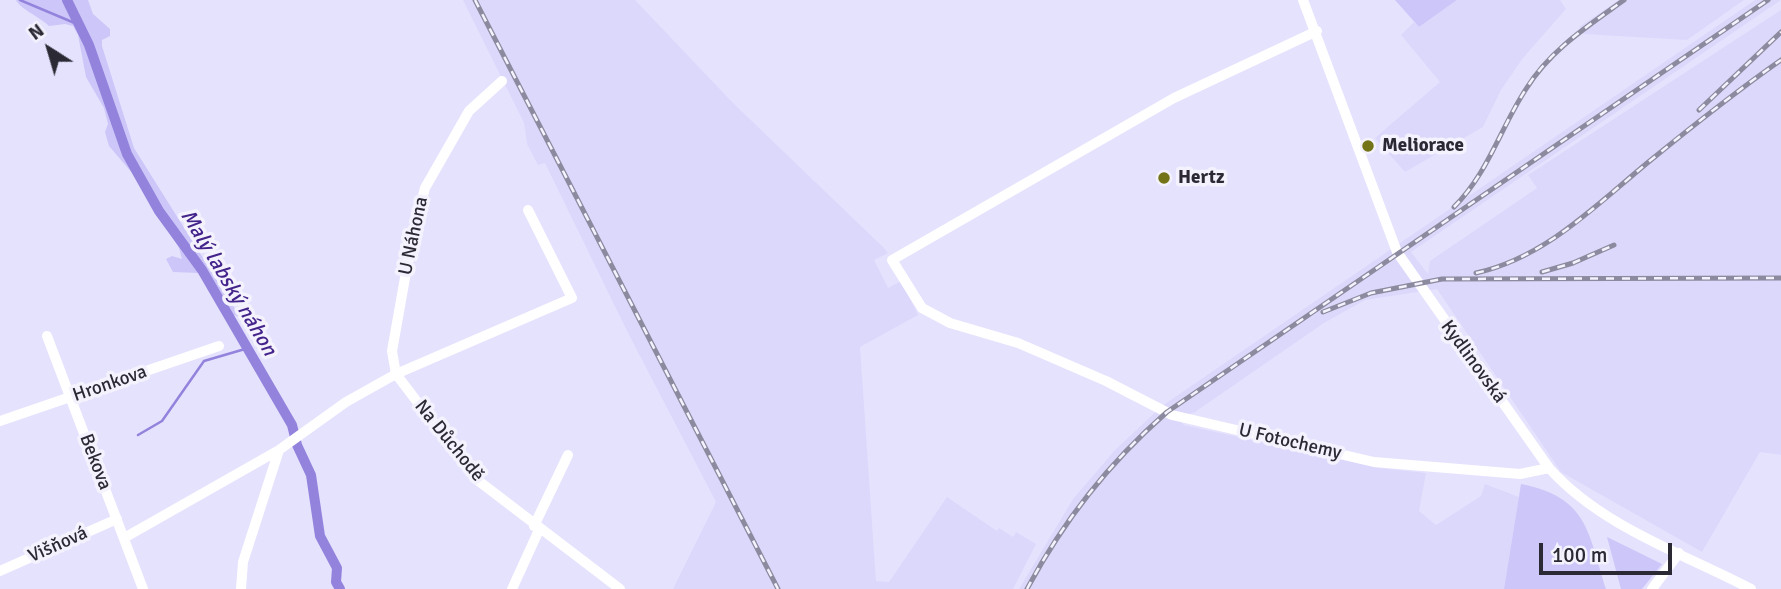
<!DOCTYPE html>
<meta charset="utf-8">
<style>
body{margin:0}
#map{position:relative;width:1781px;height:589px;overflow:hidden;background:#e5e2fe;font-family:Signika,sans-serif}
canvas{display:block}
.north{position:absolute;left:14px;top:14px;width:70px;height:70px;-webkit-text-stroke:5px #f3f2fd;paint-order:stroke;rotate:323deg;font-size:19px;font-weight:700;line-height:28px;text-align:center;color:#2b2a34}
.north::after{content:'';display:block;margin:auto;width:24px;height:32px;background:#2b2a34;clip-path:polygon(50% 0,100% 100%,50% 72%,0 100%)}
.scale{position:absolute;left:1539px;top:543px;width:133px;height:32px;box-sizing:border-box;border:4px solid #2b2a34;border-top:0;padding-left:9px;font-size:21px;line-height:24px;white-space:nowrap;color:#2b2a34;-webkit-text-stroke:5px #f3f2fd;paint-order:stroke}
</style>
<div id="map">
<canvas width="1781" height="589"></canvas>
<div class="north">N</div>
<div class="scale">100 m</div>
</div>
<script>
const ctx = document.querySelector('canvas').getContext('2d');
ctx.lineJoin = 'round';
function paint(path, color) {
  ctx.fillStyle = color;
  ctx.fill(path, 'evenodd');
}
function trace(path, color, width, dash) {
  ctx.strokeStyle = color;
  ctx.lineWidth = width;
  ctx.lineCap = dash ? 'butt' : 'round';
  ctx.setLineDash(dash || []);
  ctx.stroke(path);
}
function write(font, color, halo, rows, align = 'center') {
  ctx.font = font + ' Signika,sans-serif';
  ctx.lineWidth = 7;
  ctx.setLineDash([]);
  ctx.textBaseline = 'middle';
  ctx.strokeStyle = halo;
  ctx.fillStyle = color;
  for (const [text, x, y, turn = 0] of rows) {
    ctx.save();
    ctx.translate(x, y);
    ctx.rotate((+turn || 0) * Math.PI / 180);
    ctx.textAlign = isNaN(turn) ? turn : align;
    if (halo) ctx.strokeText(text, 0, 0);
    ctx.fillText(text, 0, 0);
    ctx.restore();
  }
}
const built = new Path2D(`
 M 463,0 L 635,0 L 734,104 L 883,247 L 888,253 L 874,260 L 888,288 L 901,281 L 918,315 L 860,347 L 876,581 L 889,582 L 947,497 L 997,531 L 999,528 L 1013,537 L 1016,532 L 1036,544 L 1013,589 L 673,589 L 716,502 L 627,331 L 545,163 L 538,165 L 527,144 L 524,123 Z
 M 1457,0 L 1560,0 L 1566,9 L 1523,58 L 1501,90 L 1483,127 L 1405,172 L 1375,138 L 1440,82 L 1401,35 L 1414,22 L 1419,27 Z
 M 1619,0 L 1744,0 L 1687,40 L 1583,34 L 1579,27 Z
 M 1755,0 L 1781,0 L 1411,252 L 1428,274 L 1430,261 L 1537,188 L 1528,175 L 1781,10 L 1781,455 L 1760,452 L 1702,552 L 1561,472 L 1437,289 L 1365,300 L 1324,323 L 1195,412 L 1178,418 L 1184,425 L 1379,468 L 1426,473 L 1419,511 L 1436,525 L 1481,496 L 1485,484 L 1519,497 L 1504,589 L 1019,589 L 1073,499 L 1115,450 L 1162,406 Z`);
const green = new Path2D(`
 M 16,0 L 88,0 L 93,14 L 110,29 L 110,36 L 102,40 L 102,46 L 134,148 L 240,317 L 220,311 L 199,273 L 173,272 L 166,259 L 172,256 L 182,259 L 179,248 L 133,174 L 109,146 L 105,132 L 108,124 L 104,108 L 86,77 L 78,35 L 73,26 L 65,24 L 49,26 C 40,17 20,9 16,0 Z
 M 1395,0 L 1457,0 L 1419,27 Z
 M 1521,484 C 1588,497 1588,532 1606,589 L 1504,589 Z
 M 1607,537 L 1662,564 L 1642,589 L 1621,589 Z`);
const stream = new Path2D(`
 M 20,0 L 77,24
 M 138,435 L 162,421 L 204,361 L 245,349`);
const canal = new Path2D(`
 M 67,0 L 89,45 L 127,154 L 159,211 L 202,270 L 292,425 L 297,445 L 311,475 L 320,536 L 337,568 L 336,582 L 340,589`);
const street = new Path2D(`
 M 1303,0 L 1397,252 L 1549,468 C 1602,527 1682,553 1751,589
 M 1317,31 L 1174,98 L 892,260 L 922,308 L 950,323 L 1018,343 L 1106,381 L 1172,415 L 1374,462 L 1520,474 L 1549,468
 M 502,81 L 469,111 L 425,188 L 413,233 L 392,351 L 396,374 L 476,479 L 620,589
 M 47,336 L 143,589
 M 0,421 L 219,346
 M 534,526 L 568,455
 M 124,538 L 279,450 L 346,402 L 396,374 L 572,298 L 528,210
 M 0,571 L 117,519
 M 241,589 L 243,562 L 279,450
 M 512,589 L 539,530
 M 1652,589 L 1679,553`);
const rail = new Path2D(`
 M 475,0 L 778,589
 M 1699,110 L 1781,32
 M 1454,207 C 1488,173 1500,129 1526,89 C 1550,50 1588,26 1624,0
 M 1542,272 L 1573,263 L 1614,245
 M 1476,273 C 1544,258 1594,207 1646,164 C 1690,128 1734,93 1781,60
 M 1323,312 L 1371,293 L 1442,279 L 1781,278
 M 1027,589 C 1064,520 1108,464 1167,412 L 1768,0`);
const markers = [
 [1368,146,7,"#737317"],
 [1164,178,7,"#737317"]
];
const poiNames = [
 ["Meliorace",1382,146],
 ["Hertz",1178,178]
];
const streetNames = [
 ["U Náhona",414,236,-78],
 ["Kydlinovská",1473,362,54],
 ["Hronkova",110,384,-19],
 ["Na Důchodě",449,441,51],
 ["U Fotochemy",1290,442,13],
 ["Bekova",95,462,69],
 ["Višňová",58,545,-24]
];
const waterNames = [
 ["Malý labský náhon",228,283,59]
];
paint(built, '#dcd8fb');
paint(green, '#ccc6f9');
trace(stream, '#9383dc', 2.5);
trace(canal, '#9383dc', 10);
trace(street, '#fff', 10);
trace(rail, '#8c8a9e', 5);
trace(rail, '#f3f2fd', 2.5, [8]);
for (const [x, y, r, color] of markers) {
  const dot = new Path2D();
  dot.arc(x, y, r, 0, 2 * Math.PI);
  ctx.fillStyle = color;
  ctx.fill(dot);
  trace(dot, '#f3f2fd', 2.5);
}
write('bold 19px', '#2b2a34', '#f3f2fd', poiNames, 'left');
write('19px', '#2b2a34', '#f3f2fd', streetNames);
write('italic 21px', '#44248b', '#f3f2fd', waterNames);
</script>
